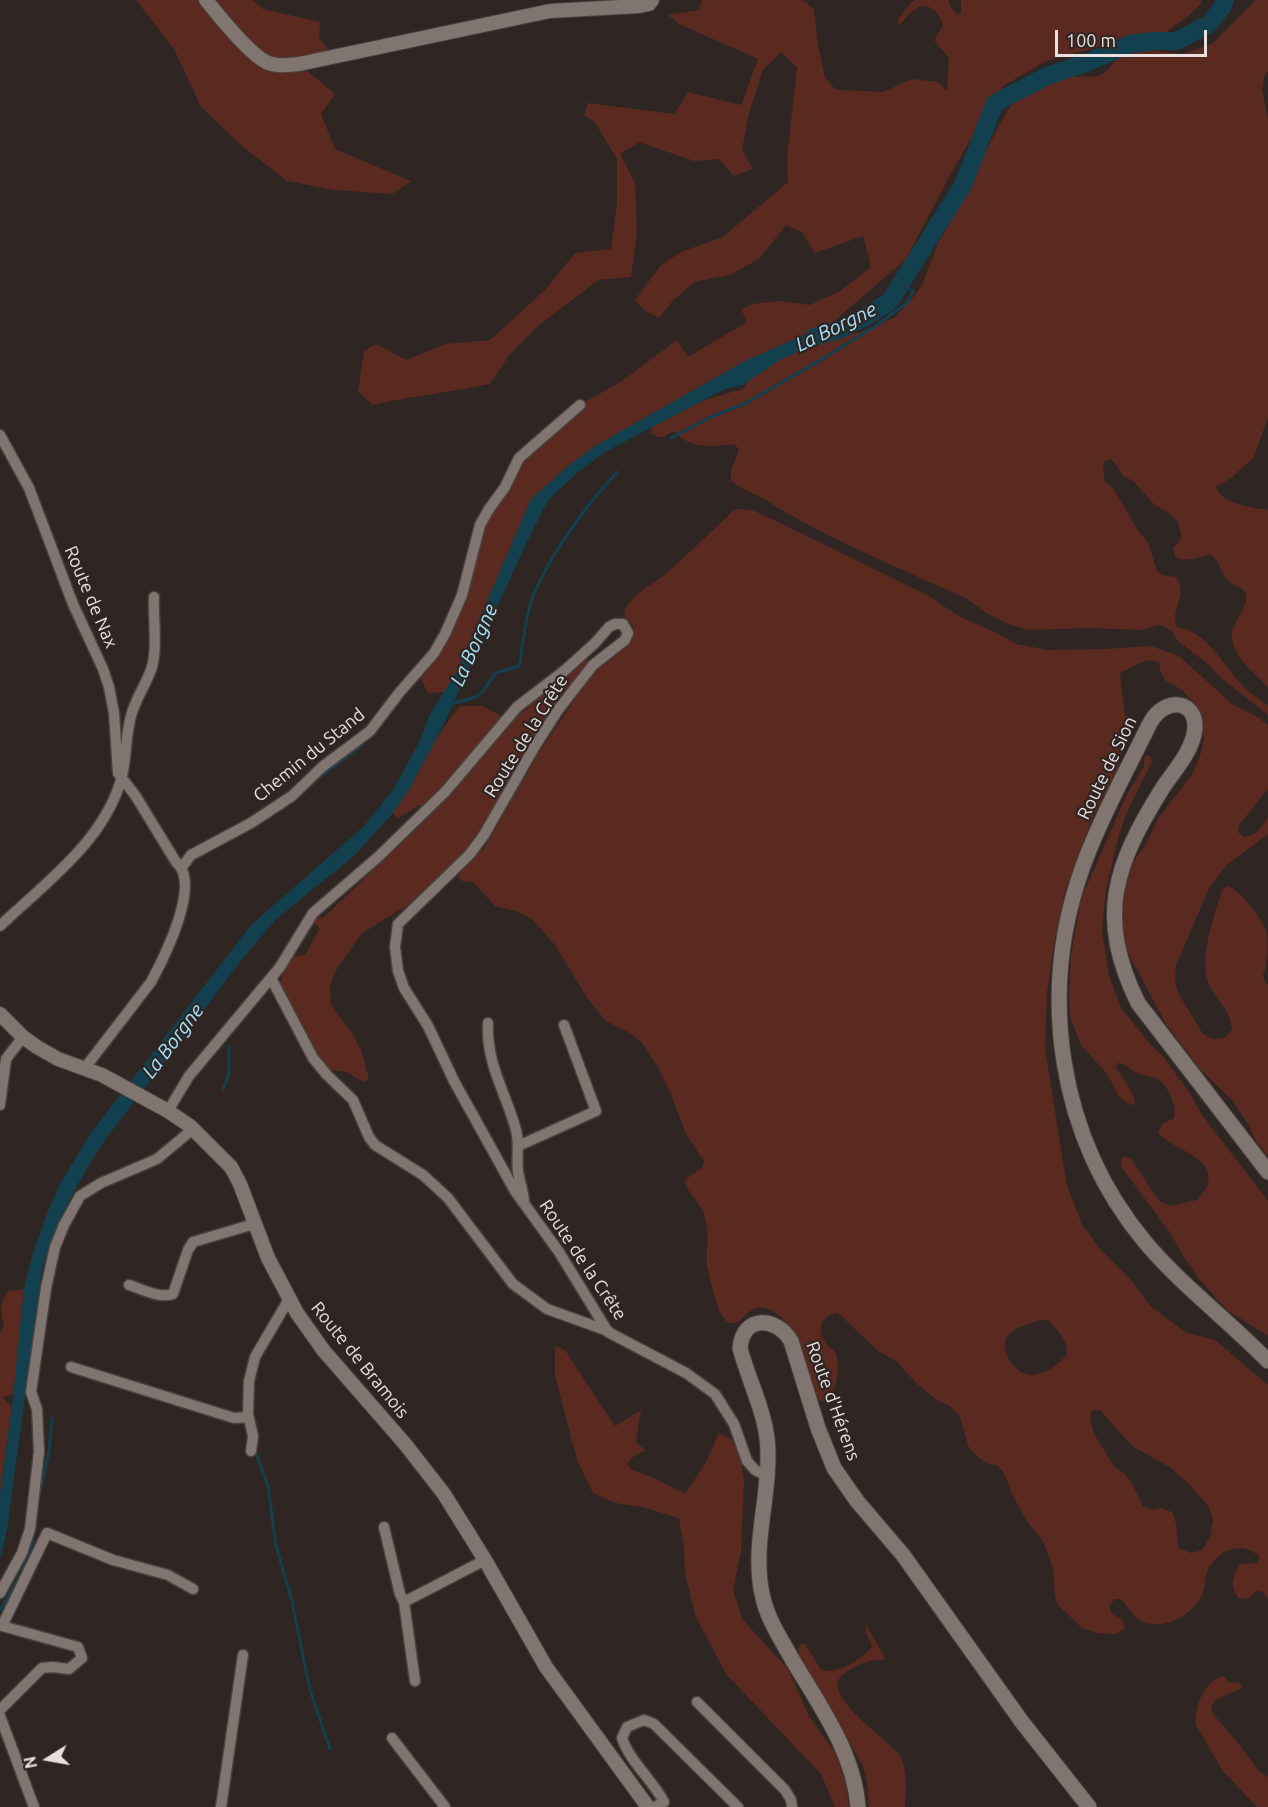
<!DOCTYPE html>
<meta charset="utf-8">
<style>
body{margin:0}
#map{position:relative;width:1268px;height:1807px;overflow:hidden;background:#2f2523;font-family:Ubuntu,sans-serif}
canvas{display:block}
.north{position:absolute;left:18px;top:1729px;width:60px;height:60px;-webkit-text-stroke:4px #2f2523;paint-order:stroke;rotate:259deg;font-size:16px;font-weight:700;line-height:24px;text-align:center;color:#e8e1e0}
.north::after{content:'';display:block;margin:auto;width:21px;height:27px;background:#e8e1e0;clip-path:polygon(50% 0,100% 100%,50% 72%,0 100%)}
.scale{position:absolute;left:1055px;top:30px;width:152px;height:27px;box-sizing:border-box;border:3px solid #e8e1e0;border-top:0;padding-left:8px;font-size:18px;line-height:21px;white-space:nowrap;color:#e8e1e0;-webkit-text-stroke:4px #2f2523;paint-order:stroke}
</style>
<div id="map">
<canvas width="1268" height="1807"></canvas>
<div class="north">N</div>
<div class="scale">100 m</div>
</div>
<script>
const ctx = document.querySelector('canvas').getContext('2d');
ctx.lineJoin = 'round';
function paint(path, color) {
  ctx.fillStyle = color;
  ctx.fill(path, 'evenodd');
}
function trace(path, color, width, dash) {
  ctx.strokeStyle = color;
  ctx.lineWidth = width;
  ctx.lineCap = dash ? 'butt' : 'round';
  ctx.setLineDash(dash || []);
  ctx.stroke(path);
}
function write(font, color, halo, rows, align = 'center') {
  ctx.font = font + ' Ubuntu,sans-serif';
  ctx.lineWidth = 4.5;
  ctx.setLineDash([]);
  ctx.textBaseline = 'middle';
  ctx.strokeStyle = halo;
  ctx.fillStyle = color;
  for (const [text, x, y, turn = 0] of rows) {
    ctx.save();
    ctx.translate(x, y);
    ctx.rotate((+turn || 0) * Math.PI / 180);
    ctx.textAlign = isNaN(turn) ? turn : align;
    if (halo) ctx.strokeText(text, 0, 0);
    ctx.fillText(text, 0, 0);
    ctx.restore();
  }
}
const green = new Path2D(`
 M 136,0 L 252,0 L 263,9 L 320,22 L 319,38 L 334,57 L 299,64 L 335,94 L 321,114 L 335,149 L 411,181 L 392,194 L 334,190 L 287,181 L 241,145 L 201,107 L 174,49 Z
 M 702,0 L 803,0 L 814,9 L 818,46 L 825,77 L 834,88 L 841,90 L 883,92 L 912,79 L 938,82 L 947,91 L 949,58 L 935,42 L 936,36 L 943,27 C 942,17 931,2 919,7 C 912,10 905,20 899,25 L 897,24 L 899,17 L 914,0 L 948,0 L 951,8 L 958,15 L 961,13 L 961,0 L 1202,0 L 1200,5 L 1188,16 L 1166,32 L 1110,44 L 1046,61 L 1005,85 L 997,94 L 949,177 L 906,259 L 833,322 L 745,361 L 595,446 L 567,467 L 531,499 L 457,671 L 444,692 L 428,693 L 417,672 L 445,634 L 475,539 L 516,467 L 580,405 L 622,381 L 677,340 L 688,357 L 747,322 L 741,309 L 753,304 L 778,301 L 810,305 L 840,291 L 871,267 L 863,236 L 815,253 L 802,232 L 786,225 L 759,259 L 730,275 L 694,282 L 679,296 L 674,299 L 659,318 L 644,310 L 635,300 L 661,265 L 681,252 L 723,237 L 788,182 L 787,158 L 797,67 L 781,52 L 763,70 L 749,113 L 742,150 L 753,169 L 734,176 L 719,159 L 694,161 L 639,142 L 620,154 L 635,183 L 637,232 L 631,277 L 598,280 L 537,327 L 510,354 L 490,384 C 451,392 412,396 373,405 L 358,392 L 364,351 L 376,344 L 406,360 L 446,344 L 490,340 L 545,290 L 575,253 L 611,249 L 617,204 L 617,159 L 594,121 L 584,116 L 588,103 L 674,114 L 688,92 L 741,105 L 758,59 L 679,24 L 668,15 L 699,10 Z
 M 1256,0 L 1268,0 L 1268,71 L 1265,74 L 1262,89 L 1268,119 L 1268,417 L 1254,457 L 1232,477 L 1216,487 C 1219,503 1253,508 1268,510 L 1268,688 C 1257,673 1239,664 1234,646 C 1232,642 1231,636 1232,632 C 1234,621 1254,600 1243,590 C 1240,586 1232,585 1228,580 C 1219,572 1220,560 1210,554 C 1198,557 1188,563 1175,557 L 1173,548 L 1180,541 L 1181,534 L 1178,522 L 1171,515 L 1154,504 L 1133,481 L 1123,476 L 1114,462 L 1110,459 L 1104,461 L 1103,471 L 1105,482 L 1113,488 L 1139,532 L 1148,542 L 1157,571 L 1163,575 L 1176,577 C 1189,597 1169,609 1177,627 C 1208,631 1225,669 1246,689 C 1252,695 1261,700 1268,706 L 1268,715 L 1220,677 L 1208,664 L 1178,641 L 1171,630 L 1160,625 L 1141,630 L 1089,628 L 1028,630 L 1008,624 L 988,614 L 964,597 C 896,567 826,538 762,498 C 752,492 739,489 731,480 L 731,471 L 739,449 L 734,444 C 713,447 689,449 674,431 C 667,433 661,443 651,432 L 652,425 C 681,410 709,396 742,390 L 753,373 L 821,338 L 842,334 L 858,333 L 895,317 L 915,295 L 922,285 L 938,243 L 955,214 L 999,125 L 1012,104 L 1028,92 L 1053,79 L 1066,76 L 1093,77 L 1099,76 L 1106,72 L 1116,60 L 1136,48 L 1183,54 L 1198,49 L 1213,43 Z
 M 738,509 L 752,510 L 772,519 L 929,596 L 960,617 L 995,632 L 1016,644 L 1048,650 L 1105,649 L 1151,646 L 1179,656 L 1232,704 L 1256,716 L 1268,725 L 1268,789 L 1239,825 L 1238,832 L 1243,837 C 1257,836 1261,828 1268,817 L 1268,834 L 1228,864 L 1210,886 L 1176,965 L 1175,982 L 1178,993 L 1203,1034 L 1213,1039 L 1226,1037 L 1232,1029 C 1231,1010 1213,997 1207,979 C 1200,954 1215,914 1222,890 L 1227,886 C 1240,889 1263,920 1267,933 C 1268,945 1268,965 1263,975 L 1265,982 L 1268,985 L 1268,1156 L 1256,1141 L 1249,1126 L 1233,1101 L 1201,1070 L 1166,1024 L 1130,957 L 1123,938 L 1121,922 L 1127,879 L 1133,862 L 1145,846 L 1159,817 L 1192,775 L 1200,756 L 1204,739 L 1200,714 L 1193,702 L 1182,690 L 1166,681 L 1161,673 L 1159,663 C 1146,655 1134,668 1121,672 L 1120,676 L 1127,728 L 1124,747 L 1117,770 L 1092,819 L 1065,892 L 1054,943 L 1047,993 L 1045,1049 L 1067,1186 L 1082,1224 L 1100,1249 L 1132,1281 L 1150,1306 L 1185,1332 L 1215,1340 L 1268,1385 L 1268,1599 L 1263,1592 L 1256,1591 L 1247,1599 L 1239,1598 C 1229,1586 1233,1577 1240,1564 L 1259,1563 L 1259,1556 C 1240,1540 1216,1551 1207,1572 C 1204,1580 1205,1588 1202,1595 C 1196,1610 1177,1622 1162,1624 C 1155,1624 1145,1625 1139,1620 C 1132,1615 1127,1605 1121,1599 L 1115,1599 L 1109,1605 L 1112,1614 C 1119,1618 1124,1619 1125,1629 L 1115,1634 L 1097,1633 L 1082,1628 L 1058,1605 L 1055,1597 L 1053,1568 L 1043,1541 L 1027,1521 L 1014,1498 L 1003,1471 L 997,1465 L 988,1464 L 979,1458 L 969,1448 L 959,1414 L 948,1405 L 937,1400 L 917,1384 L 896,1361 L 878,1351 L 838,1313 C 824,1314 816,1327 824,1340 C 827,1346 834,1349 836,1354 C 841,1367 836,1396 824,1402 L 815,1398 C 808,1379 809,1359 799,1341 C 793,1328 771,1300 754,1309 C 743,1314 734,1336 721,1314 C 717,1307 708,1273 707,1265 C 706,1248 710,1231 704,1214 C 700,1203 689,1194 685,1183 L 686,1179 L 702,1168 L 704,1161 L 686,1134 L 671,1094 L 656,1064 L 642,1043 L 630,1033 L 606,1021 L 588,999 L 555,945 L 533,920 L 516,911 L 495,906 L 473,882 L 462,881 L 458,878 L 461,870 L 484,848 L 541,749 L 597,667 C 611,653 633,651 634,627 L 624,614 C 629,594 653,585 668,572 C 690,552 712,531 734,510 ZM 1040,1320 L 1048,1320 C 1058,1331 1068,1340 1067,1355 C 1056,1365 1047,1374 1031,1375 C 1017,1375 998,1351 1007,1337 C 1014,1327 1029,1324 1040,1320 ZM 1100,1410 L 1132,1446 L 1171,1468 L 1189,1484 L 1209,1507 L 1213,1520 L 1210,1537 L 1202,1550 L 1191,1553 L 1179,1548 C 1176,1536 1178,1523 1172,1512 L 1161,1508 L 1151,1510 L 1142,1505 L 1133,1485 L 1125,1474 L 1114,1466 L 1094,1434 L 1090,1419 L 1092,1411 Z
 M 602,656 L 547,727 L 529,741 L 506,789 L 482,831 L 466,851 L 410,906 L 396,912 L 361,934 L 335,972 L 330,985 L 331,1005 L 353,1035 L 361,1050 L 369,1079 L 363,1082 L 347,1072 L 331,1070 C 307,1044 294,1015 280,983 L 290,957 L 305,955 L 320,928 L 313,922 L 319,917 L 323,918 L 428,818 L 426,811 L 419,805 L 397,819 L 393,813 C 416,777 433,738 460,706 L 483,706 L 508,720 L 522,713 L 578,663 Z
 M 1147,755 L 1150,756 L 1152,761 L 1126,814 L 1119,835 L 1106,889 L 1102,930 L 1109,976 L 1121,1008 L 1150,1044 L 1162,1055 L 1189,1092 L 1202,1115 L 1268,1201 L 1268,1336 L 1227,1310 L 1199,1279 L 1184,1257 L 1169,1231 L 1122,1168 L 1121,1159 L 1126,1156 L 1132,1160 L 1159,1201 L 1170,1206 L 1197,1200 C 1201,1195 1206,1189 1208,1184 C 1215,1156 1170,1149 1158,1132 L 1162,1124 L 1174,1118 C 1177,1107 1170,1090 1161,1082 C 1156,1076 1146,1076 1139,1074 C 1131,1071 1127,1063 1118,1063 L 1116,1067 C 1122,1079 1135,1092 1135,1104 L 1131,1105 L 1119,1097 L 1108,1075 L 1081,1045 L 1070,1017 L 1069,995 L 1071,955 L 1081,899 L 1126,796 L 1144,766 L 1144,758 Z
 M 24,1289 L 14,1393 L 3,1398 L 12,1406 L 0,1493 L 0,1334 L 4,1326 C 0,1313 0,1302 8,1291 Z
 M 555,1346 L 565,1350 L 615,1426 L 641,1410 L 636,1442 L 645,1450 L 633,1457 L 627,1464 L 632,1470 L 652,1477 L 685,1494 L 705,1464 L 719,1433 L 732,1440 L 741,1461 L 744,1481 L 741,1551 L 733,1590 L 742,1619 L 788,1669 L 809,1716 L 836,1754 L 846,1784 L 849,1807 L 835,1807 L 821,1774 L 726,1674 L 696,1617 L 685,1574 L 684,1547 L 679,1518 L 642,1507 L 615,1503 L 593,1493 L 577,1460 L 555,1375 Z
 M 866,1624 L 886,1660 C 871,1659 859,1664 846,1672 C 812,1692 892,1741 900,1756 C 908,1770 906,1792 905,1807 L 869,1807 L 867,1783 L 863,1766 L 799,1654 L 798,1647 L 801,1644 L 805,1644 L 821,1670 C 837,1675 863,1659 872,1646 L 866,1632 Z
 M 1223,1676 L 1230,1683 L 1236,1682 L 1240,1684 L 1242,1688 L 1215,1700 L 1211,1706 L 1213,1714 L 1234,1738 L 1259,1771 L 1268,1777 L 1268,1807 L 1257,1807 L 1222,1770 L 1196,1725 C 1194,1707 1204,1681 1223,1676 Z`);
const water = new Path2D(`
 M 833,322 L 837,333 L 778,361 L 743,385 L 725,389 L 605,452 L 577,473 L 548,500 L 525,546 L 443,726 L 410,788 L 393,813 L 355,855 L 275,920 L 241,961 L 105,1140 C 78,1181 55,1223 42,1270 L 7,1530 L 0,1559 L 0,1493 L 12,1406 L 24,1289 L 32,1256 L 48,1211 L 60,1184 L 90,1134 L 251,925 L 363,827 L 393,790 L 419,742 L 430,714 L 457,671 L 531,499 L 567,467 L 595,446 L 745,361 Z`);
const stream = new Path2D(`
 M 671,438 L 711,417 L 746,403 L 819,361 L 874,327 L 907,303 L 913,292 L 902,282
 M 451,704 L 476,697 L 482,692 L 496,673 L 519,666 C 524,641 525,612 536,589 C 555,548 587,505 617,472
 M 324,774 L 363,744
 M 223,1089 L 229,1074 L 229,1046
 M 256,1453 L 268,1486 L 276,1546 L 292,1601 L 310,1690 L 330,1749
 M 38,1501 L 49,1451 L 52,1418
 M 0,1610 C 15,1586 31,1559 34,1532`);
const river = new Path2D(`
 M 814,337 C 822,334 830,333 838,330 C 857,323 874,312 890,301 L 963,185 L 995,103 L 1047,76 L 1086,63 L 1130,44 L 1154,41 L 1177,41 L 1209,24 L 1223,6 L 1225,0`);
const minor = new Path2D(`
 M 0,435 L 29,488 L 73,604 L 103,669 L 109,687 L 114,713 L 118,773 L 135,795 L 176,862 C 202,883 164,958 151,982 L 84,1069
 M 182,867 L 191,855 L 251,823 L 292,796 L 322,767 L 370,731 L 399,693 L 434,653 L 445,634 L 462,595 L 480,525 L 489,509 L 505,487 L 519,458 L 580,405
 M 0,926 C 45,883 103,842 121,780 C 127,759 125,737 131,716 C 135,700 145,686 151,670 C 158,651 153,618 154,597
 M 271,978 L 313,1058 L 327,1075 L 353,1100 L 369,1137 L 375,1145 L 423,1175 L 448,1198 L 513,1284 L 547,1309 L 608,1331
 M 488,1023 C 486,1064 506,1093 516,1130 C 520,1144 516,1158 518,1172 C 520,1182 523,1191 524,1200
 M 0,1105 L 6,1059 L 23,1037
 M 168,1111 L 189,1076 L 280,967 L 313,913 L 378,857 L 445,792 L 517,707 L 564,671 L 595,643 L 609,627 L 615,624 L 623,624 L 628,633 L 625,640 L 593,665 L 558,710 L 535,746 L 484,835 L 470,854 L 398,924 L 395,947 L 398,971 L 404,988 L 428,1026 L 454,1081 L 515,1191 L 559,1252 L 608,1332 L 686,1373 L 715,1394 L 734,1424 L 747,1461 L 755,1470 L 767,1476
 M 518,1146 L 596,1111 L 564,1025
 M 129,1285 C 142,1289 160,1299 173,1294 L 188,1250 L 193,1242 L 254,1224
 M 71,1367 L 234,1418 L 248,1417
 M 251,1451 L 253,1436 L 248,1414 L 249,1381 L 255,1357 L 289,1299
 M 384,1527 L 400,1594 L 404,1602 L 485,1560
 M 0,1593 L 22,1553 L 30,1529 L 39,1452 L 37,1409 L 31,1392 L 46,1288 L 55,1247 L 64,1225 L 80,1196 L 101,1183 L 157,1159 L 193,1129
 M 404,1602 L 415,1681
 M 697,1702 L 785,1790 L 791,1800 L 792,1807
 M 0,1710 L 42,1668 L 53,1667 L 69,1669 L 82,1658 L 78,1647 L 2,1626 L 47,1533 L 113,1560 L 168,1575 L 193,1589
 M 0,1716 L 34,1807
 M 392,1738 L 445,1807
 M 221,1807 L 243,1655
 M 655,1807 L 664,1802 C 652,1779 630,1762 622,1738 L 627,1727 L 644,1720 L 654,1724 L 738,1807`);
const tertiary = new Path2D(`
 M 206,0 C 218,15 250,54 266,62 C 276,67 288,65 299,64 L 550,11 L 639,6 L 649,4 L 652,0
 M 0,1014 L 23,1037 L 37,1047 L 58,1059 L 102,1075 L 168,1111 L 190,1126 L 231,1167 L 240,1184 L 268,1258 L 297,1313 L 324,1351 L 405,1444 L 444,1494 L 485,1560 L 546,1667 L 648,1807`);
const secondary = new Path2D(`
 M 1268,1172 L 1138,1003 C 1096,917 1114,866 1162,789 C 1173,772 1190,754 1194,734 C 1201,701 1166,694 1150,723 C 1127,770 1101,817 1083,866 C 1037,993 1058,1137 1145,1242 C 1182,1286 1228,1320 1268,1361
 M 858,1807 C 854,1752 819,1705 792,1659 C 781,1639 768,1620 763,1598 C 751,1549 769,1502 768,1453 C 768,1416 749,1383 740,1348 C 743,1315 776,1316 791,1341 L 818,1428 L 834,1468 L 857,1501 L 903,1555 L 1022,1722 L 1089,1807`);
const streetNames = [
 ["Route de Nax",91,597,67],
 ["Route de la Crête",526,736,-58],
 ["Chemin du Stand",309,755,-39],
 ["Route de Sion",1107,768,-64],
 ["Route de la Crête",583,1260,56],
 ["Route de Bramois",360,1360,51],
 ["Route d'Hérens",833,1401,70]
];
const waterNames = [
 ["La Borgne",836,327,-26],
 ["La Borgne",474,645,-66],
 ["La Borgne",173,1041,-53]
];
paint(green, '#5a2a20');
paint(water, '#12404f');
trace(stream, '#12404f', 3);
trace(river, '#12404f', 18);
trace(minor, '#49413f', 13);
trace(tertiary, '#49413f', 16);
trace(secondary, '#49413f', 17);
trace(minor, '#817572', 10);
trace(tertiary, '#817572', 14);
trace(secondary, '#817572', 15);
write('18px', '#e8e1e0', '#2f2523', streetNames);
write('italic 20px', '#a3e3fb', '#2f2523', waterNames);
</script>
